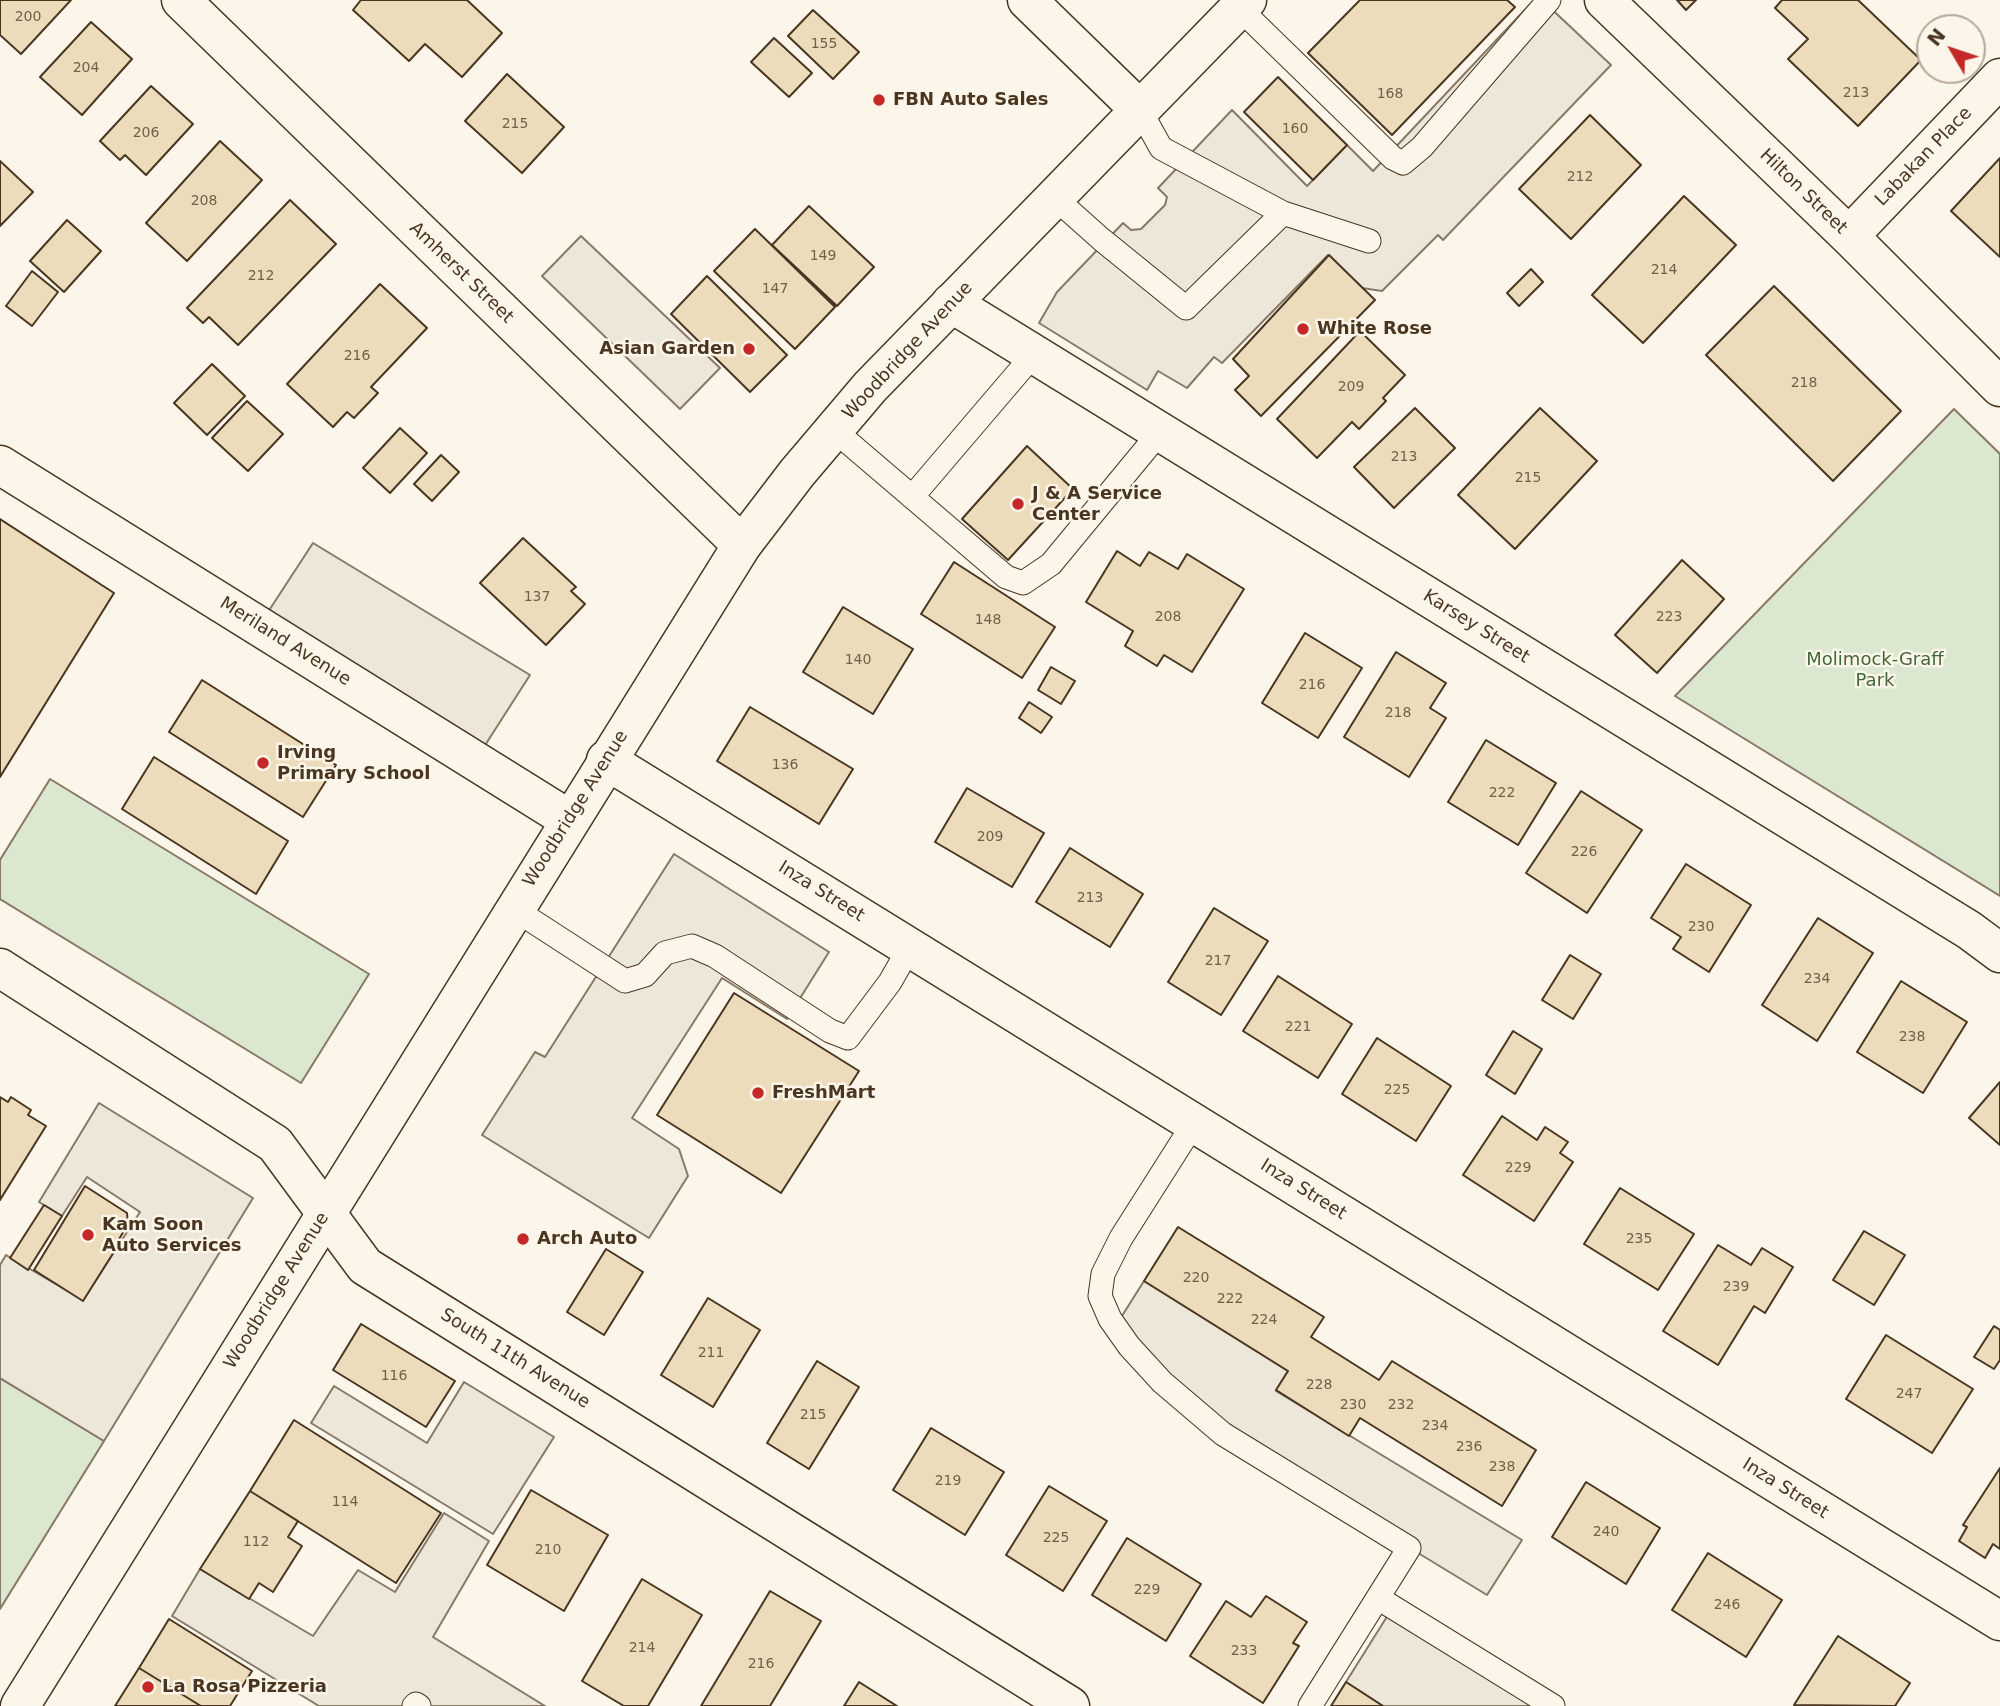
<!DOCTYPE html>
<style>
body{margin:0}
#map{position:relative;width:2000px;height:1706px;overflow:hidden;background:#fbf6e9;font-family:"DejaVu Sans",sans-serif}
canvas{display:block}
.north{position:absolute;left:1916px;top:14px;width:70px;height:70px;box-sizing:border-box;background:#fbf6e9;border:2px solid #b4a999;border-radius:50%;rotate:309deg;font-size:19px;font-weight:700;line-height:28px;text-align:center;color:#4a3520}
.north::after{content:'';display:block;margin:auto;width:24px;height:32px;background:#c62828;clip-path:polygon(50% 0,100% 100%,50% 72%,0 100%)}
</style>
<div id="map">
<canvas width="2000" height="1706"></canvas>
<div class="north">N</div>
</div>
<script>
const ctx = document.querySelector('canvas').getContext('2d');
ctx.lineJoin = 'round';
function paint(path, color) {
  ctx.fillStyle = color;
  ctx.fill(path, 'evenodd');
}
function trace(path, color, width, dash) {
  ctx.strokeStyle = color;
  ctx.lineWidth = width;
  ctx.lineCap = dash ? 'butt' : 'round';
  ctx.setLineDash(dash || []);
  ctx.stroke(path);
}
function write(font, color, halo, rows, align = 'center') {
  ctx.font = font + ' "DejaVu Sans",sans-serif';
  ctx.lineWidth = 5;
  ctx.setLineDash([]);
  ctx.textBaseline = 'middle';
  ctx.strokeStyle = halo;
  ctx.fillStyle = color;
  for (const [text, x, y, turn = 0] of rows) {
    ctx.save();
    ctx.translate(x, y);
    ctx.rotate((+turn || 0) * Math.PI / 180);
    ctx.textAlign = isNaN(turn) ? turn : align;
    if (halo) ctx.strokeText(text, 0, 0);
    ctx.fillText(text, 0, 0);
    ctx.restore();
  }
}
const green = new Path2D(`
 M 1954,409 L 2000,454 L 2000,896 L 1675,696 Z
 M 50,779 L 369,974 L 301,1083 L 0,899 L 0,860 Z
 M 0,1378 L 104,1441 L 0,1609 Z`);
const parking = new Path2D(`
 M 1534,0 L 1542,0 L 1611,65 L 1443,240 L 1438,235 L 1382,291 L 1362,288 L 1328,255 L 1222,363 L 1214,357 L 1187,388 L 1158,371 L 1147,390 L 1039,323 L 1057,292 L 1123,223 L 1131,230 L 1141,229 L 1165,205 L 1167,197 L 1158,188 L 1232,110 L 1307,186 L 1347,145 L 1373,171 Z
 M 581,236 L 720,368 L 680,409 L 542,276 Z
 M 313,543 L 530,675 L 482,750 L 266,615 Z
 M 674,854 L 829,952 L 787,1019 L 722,978 L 632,1118 L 679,1149 L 688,1176 L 649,1238 L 482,1135 L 535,1052 L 545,1057 Z
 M 99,1103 L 253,1198 L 104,1441 L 0,1378 L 0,1265 L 6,1255 L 83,1300 L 140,1212 L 87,1177 L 62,1216 L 39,1202 Z
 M 1144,1281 L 1288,1371 L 1276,1391 L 1522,1540 L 1487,1595 L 1223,1434 L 1115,1327 Z
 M 464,1382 L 554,1437 L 493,1534 L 311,1423 L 334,1386 L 427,1443 Z
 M 444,1513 L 489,1541 L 433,1637 L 545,1706 L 319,1706 L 172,1616 L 200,1569 L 313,1636 L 358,1570 L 395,1592 Z
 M 1393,1607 L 1553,1706 L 1383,1706 L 1346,1682 Z`);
const building = new Path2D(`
 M 0,0 L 71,0 L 21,54 L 0,35 Z
 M 361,0 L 467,0 L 502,33 L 462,77 L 425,44 L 409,61 L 353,10 Z
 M 1360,0 L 1507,0 L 1515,7 L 1392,135 L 1308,53 Z
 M 1677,0 L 1696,0 L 1686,10 Z
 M 1782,0 L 1858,0 L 1921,60 L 1858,126 L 1788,59 L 1808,39 L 1775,8 Z
 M 813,10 L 859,52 L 833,79 L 788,36 Z
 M 91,22 L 132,59 L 82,115 L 40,77 Z
 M 774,38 L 812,73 L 789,97 L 751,62 Z
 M 507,74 L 564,127 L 522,173 L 465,121 Z
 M 1278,77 L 1347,145 L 1313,180 L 1244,112 Z
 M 151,86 L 193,124 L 146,175 L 125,155 L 120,160 L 100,141 Z
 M 1590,115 L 1641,165 L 1571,239 L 1519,189 Z
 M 220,141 L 262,180 L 187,261 L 146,223 Z
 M 2000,158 L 2000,257 L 1951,211 Z
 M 0,161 L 33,192 L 0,226 Z
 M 1684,196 L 1736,245 L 1643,343 L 1592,295 Z
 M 290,200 L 336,244 L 238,345 L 209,317 L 203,323 L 187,308 Z
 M 809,206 L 874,267 L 837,306 L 772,245 Z
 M 67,220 L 101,251 L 64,292 L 30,261 Z
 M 755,229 L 835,307 L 795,349 L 714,271 Z
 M 1329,255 L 1375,300 L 1261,416 L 1235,390 L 1249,376 L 1233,359 Z
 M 1531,269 L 1543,282 L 1519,306 L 1507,293 Z
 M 32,271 L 58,292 L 32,326 L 6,306 Z
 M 707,276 L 787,355 L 750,392 L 671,314 Z
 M 380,284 L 427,328 L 371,387 L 378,393 L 354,418 L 347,412 L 333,427 L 287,384 Z
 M 1774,286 L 1901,411 L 1833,481 L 1706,355 Z
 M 1360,331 L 1405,375 L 1383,398 L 1386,401 L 1359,429 L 1352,422 L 1317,458 L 1277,419 Z
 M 212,364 L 245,396 L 207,435 L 174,403 Z
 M 247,401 L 283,434 L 248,471 L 212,438 Z
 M 1415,408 L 1455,448 L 1394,508 L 1354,467 Z
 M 1540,408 L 1597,461 L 1515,549 L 1458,495 Z
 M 400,428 L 427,453 L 390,493 L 363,468 Z
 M 1027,446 L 1073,489 L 1008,560 L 962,519 Z
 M 441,455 L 459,472 L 432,501 L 414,484 Z
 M 0,519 L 114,593 L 0,777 Z
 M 523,538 L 576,587 L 571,591 L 585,604 L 546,645 L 480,583 Z
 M 1117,551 L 1140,566 L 1149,552 L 1178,569 L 1187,554 L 1244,589 L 1192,672 L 1164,655 L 1157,666 L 1125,646 L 1133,631 L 1086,602 Z
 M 1682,560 L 1724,599 L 1657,673 L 1615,635 Z
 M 954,562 L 1055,627 L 1022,678 L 921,614 Z
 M 843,607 L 913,649 L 873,714 L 803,672 Z
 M 1305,633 L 1362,668 L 1318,738 L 1262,703 Z
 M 1396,652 L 1446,683 L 1430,708 L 1446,718 L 1409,777 L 1344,737 Z
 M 1051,667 L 1075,681 L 1061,704 L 1038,690 Z
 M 202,680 L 336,765 L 303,817 L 169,732 Z
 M 1029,702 L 1052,717 L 1041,733 L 1019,718 Z
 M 750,707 L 853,769 L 819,824 L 717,761 Z
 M 1486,740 L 1556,783 L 1518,845 L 1448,802 Z
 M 154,757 L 288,841 L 256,894 L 122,809 Z
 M 967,788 L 1044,833 L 1012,887 L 935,842 Z
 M 1581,791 L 1642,830 L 1587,913 L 1526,873 Z
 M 1070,848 L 1143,894 L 1110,947 L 1036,902 Z
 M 1686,864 L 1751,905 L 1709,972 L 1673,949 L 1681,937 L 1651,918 Z
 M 1214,908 L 1268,941 L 1221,1015 L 1168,982 Z
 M 1818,918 L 1873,953 L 1817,1041 L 1762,1005 Z
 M 1570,955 L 1601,974 L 1573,1019 L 1542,1000 Z
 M 1278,976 L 1352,1024 L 1318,1078 L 1243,1031 Z
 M 1901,981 L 1967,1022 L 1923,1093 L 1857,1052 Z
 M 734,993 L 859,1071 L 781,1193 L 657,1115 Z
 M 1513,1031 L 1542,1049 L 1515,1094 L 1486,1075 Z
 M 1377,1038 L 1451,1086 L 1416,1141 L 1342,1094 Z
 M 2000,1082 L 2000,1145 L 1969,1118 Z
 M 0,1097 L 8,1102 L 11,1097 L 31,1110 L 28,1115 L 46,1126 L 0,1200 Z
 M 1502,1116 L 1537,1140 L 1545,1127 L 1568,1142 L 1560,1153 L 1573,1162 L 1534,1221 L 1463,1175 Z
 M 85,1186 L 127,1213 L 128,1224 L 115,1246 L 117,1247 L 83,1301 L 34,1270 Z
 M 1620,1188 L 1694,1234 L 1658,1290 L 1584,1244 Z
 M 44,1205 L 62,1216 L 28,1270 L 10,1258 Z
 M 1178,1227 L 1324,1317 L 1311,1337 L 1379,1380 L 1392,1361 L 1536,1450 L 1502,1506 L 1360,1418 L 1349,1436 L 1276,1390 L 1288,1371 L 1144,1281 Z
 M 1864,1231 L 1905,1255 L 1874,1305 L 1833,1280 Z
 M 1718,1245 L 1751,1265 L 1762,1248 L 1793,1267 L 1765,1313 L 1754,1306 L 1718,1365 L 1663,1331 Z
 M 606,1249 L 643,1272 L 604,1335 L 567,1312 Z
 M 708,1298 L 760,1330 L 713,1407 L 661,1375 Z
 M 361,1324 L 455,1381 L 426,1427 L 333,1370 Z
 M 1994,1326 L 2000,1330 L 2000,1360 L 1994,1369 L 1974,1357 Z
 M 1886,1335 L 1973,1389 L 1932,1453 L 1846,1399 Z
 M 817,1361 L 859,1387 L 809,1469 L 767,1443 Z
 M 294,1420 L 441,1513 L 396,1583 L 250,1491 Z
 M 931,1428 L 1004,1472 L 965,1535 L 893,1490 Z
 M 2000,1468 L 2000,1549 L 1993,1544 L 1985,1558 L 1959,1541 L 1967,1527 L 1963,1525 Z
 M 1586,1482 L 1660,1528 L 1626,1584 L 1552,1537 Z
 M 1049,1486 L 1107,1521 L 1063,1591 L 1006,1555 Z
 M 531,1490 L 608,1535 L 564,1611 L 487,1565 Z
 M 250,1491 L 298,1521 L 288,1537 L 302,1546 L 273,1592 L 259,1583 L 249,1599 L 200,1569 Z
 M 1127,1538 L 1201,1584 L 1166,1641 L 1092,1595 Z
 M 1708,1553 L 1782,1600 L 1746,1657 L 1672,1610 Z
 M 642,1579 L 702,1615 L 648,1706 L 624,1706 L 582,1681 Z
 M 770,1591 L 821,1621 L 770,1706 L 701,1706 Z
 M 1266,1596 L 1307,1622 L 1293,1643 L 1299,1646 L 1263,1703 L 1190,1656 L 1226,1601 L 1251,1617 Z
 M 169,1619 L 252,1671 L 230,1706 L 201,1706 L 139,1668 Z
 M 1838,1636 L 1910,1683 L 1895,1706 L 1794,1705 Z
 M 139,1668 L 201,1706 L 115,1706 Z
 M 859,1682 L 897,1706 L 844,1706 Z
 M 1346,1682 L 1383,1706 L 1331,1706 Z`);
const service = new Path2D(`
 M 1239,8 L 1393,158 L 1403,163 L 1422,147 L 1549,0
 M 1055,198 L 1101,239 L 1186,308 L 1283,213 L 1161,148 L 1140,110
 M 1283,213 L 1369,241
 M 835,431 L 1006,577 L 1023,583 L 1051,564 L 1160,432
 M 912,497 L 1034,354
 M 514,909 L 625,981 L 645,975 L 665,953 L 692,946 L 715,956 L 830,1031 L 848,1038 L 890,982 L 910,947
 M 1194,1123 L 1121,1238 L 1103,1274 L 1100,1296 L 1110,1319 L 1129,1346 L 1162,1382 L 1223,1434 L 1409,1548 L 1310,1706
 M 1378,1598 L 1553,1706
 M 414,1706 L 416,1704 L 419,1706`);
const minor = new Path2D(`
 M 181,0 L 742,545
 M 1027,0 L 1140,110
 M 1604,0 L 1849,236 L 2000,387
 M 1849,236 L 2000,78
 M 951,303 L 1969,930 L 2000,953
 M 0,465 L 570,820
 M 606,760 L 2000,1621
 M 0,968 L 275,1144 L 365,1266 L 1070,1706`);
const secondary = new Path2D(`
 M 20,1706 L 742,545 L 797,473 L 870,387 L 1247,0`);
const markers = [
 [879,100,7,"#c62828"],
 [1303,329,7,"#c62828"],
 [749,349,7,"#c62828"],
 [1018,504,7,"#c62828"],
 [263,763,7,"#c62828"],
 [758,1093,7,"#c62828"],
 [88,1235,7,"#c62828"],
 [523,1239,7,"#c62828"],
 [148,1687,7,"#c62828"]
];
const numberNames = [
 ["200",28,17],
 ["155",824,44],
 ["204",86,68],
 ["213",1856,93],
 ["168",1390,94],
 ["215",515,124],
 ["160",1295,129],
 ["206",146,133],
 ["212",1580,177],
 ["208",204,201],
 ["149",823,256],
 ["214",1664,270],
 ["212",261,276],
 ["147",775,289],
 ["216",357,356],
 ["218",1804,383],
 ["209",1351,387],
 ["213",1404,457],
 ["215",1528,478],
 ["137",537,597],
 ["208",1168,617],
 ["223",1669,617],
 ["148",988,620],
 ["140",858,660],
 ["216",1312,685],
 ["218",1398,713],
 ["136",785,765],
 ["222",1502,793],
 ["209",990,837],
 ["226",1584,852],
 ["213",1090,898],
 ["230",1701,927],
 ["217",1218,961],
 ["234",1817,979],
 ["221",1298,1027],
 ["238",1912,1037],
 ["225",1397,1090],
 ["229",1518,1168],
 ["235",1639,1239],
 ["220",1196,1278],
 ["239",1736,1287],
 ["222",1230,1299],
 ["224",1264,1320],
 ["211",711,1353],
 ["116",394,1376],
 ["228",1319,1385],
 ["247",1909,1394],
 ["230",1353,1405],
 ["232",1401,1405],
 ["215",813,1415],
 ["234",1435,1426],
 ["236",1469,1447],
 ["238",1502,1467],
 ["219",948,1481],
 ["114",345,1502],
 ["240",1606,1532],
 ["225",1056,1538],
 ["112",256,1542],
 ["210",548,1550],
 ["229",1147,1590],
 ["246",1727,1605],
 ["214",642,1648],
 ["233",1244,1651],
 ["216",761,1664]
];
const poiNames = [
 ["FBN Auto Sales",893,100],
 ["White Rose",1317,329],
 ["Asian Garden",735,349,"right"],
 ["J & A Service",1032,494],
 ["Center",1032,515],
 ["Irving",277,753],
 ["Primary School",277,774],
 ["FreshMart",772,1093],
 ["Kam Soon",102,1225],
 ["Auto Services",102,1246],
 ["Arch Auto",537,1239],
 ["La Rosa Pizzeria",162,1687]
];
const streetNames = [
 ["Labakan Place",1924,157,-46],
 ["Hilton Street",1803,192,44],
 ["Amherst Street",461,273,44],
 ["Woodbridge Avenue",908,351,-47],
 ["Karsey Street",1476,627,32],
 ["Meriland Avenue",285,642,32],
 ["Woodbridge Avenue",576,809,-58],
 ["Inza Street",821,892,32],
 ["Inza Street",1303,1190,32],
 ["Woodbridge Avenue",277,1291,-58],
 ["South 11th Avenue",515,1359,32],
 ["Inza Street",1785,1489,32]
];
const parkNames = [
 ["Molimock-Graff",1875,660],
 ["Park",1875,681]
];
paint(green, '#dce7d0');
trace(green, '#887966', 2);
paint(parking, '#ede7d9');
trace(parking, '#887966', 2);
paint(building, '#ecdcbc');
trace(building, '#4a3520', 2);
trace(service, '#4a3520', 25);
trace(minor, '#4a3520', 41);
trace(secondary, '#4a3520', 41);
trace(service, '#fbf6e9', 23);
trace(minor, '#fbf6e9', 38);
trace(secondary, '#fbf6e9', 38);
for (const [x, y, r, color] of markers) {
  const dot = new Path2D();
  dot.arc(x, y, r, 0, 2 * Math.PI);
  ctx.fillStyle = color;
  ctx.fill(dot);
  trace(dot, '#fbf6e9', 2.5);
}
write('14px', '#725f47', null, numberNames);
write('bold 18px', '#4a3520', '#fbf6e9', poiNames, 'left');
write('18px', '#4a3520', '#fbf6e9', streetNames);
write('18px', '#436837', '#fbf6e9', parkNames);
</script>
